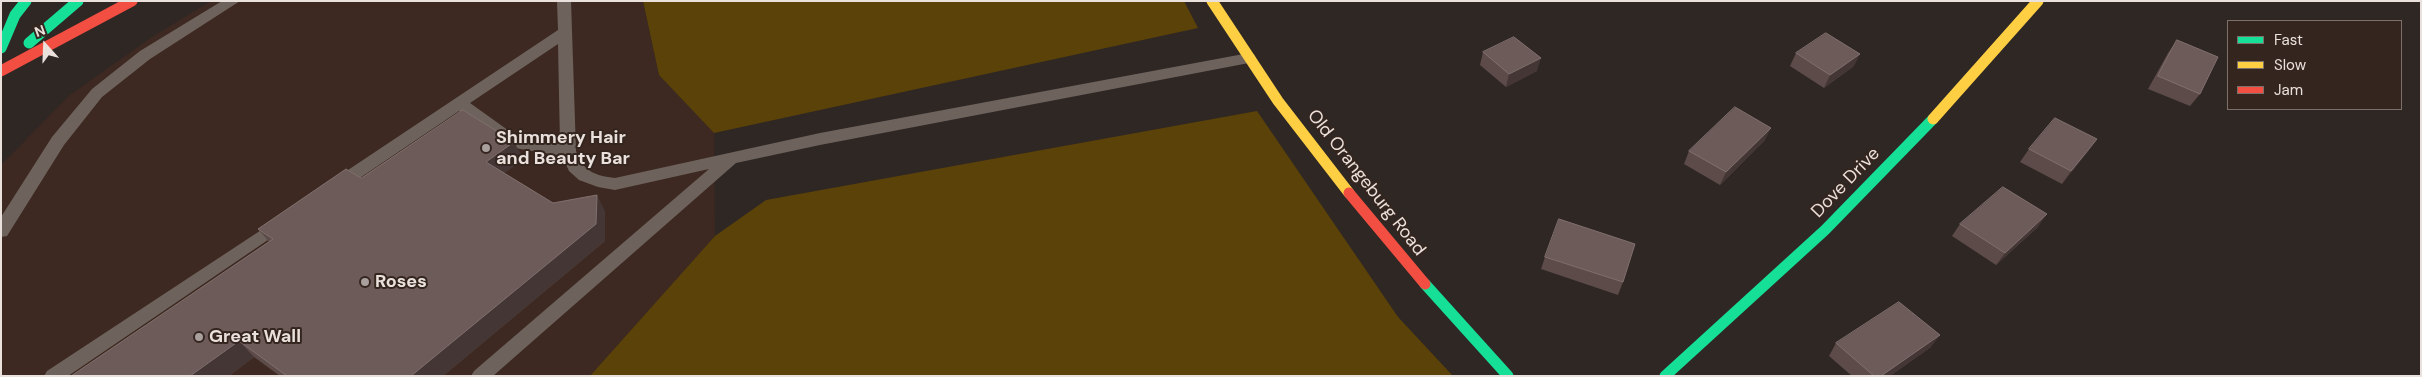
<!DOCTYPE html>
<style>
body{margin:0}
#map{position:relative;width:2422px;height:377px;overflow:hidden;background:#2f2724;font-family:"DM Sans",sans-serif}
canvas{display:block}
.frame{position:absolute;inset:0;border:2px solid #eae0dc;pointer-events:none}
.legend{position:absolute;left:2227px;top:20px;width:175px;height:90px;box-sizing:border-box;background:#34251f;border:1px solid #7d706b;margin:0;padding:6px 9px;list-style:none;font-size:15px;color:#eae0dc}
.legend li{display:flex;align-items:center;gap:10px;height:25px}
.legend b{width:25px;border:1px solid #7d706b}
.north{position:absolute;left:20px;top:20px;width:50px;height:50px;-webkit-text-stroke:4px #34251f;paint-order:stroke;rotate:340deg;font-size:14px;font-weight:700;line-height:20px;text-align:center;color:#eae0dc}
.north::after{content:'';display:block;margin:auto;width:18px;height:22px;background:#eae0dc;clip-path:polygon(50% 0,100% 100%,50% 72%,0 100%)}
</style>
<div id="map">
<canvas width="2422" height="377"></canvas>
<div class="frame"></div>
<ul class="legend">
<li><b style="height:6px;background:#16e098"></b>Fast</li>
<li><b style="height:6px;background:#ffcf43"></b>Slow</li>
<li><b style="height:6px;background:#f24e42"></b>Jam</li>
</ul>
<div class="north">N</div>
</div>
<script>
const ctx = document.querySelector('canvas').getContext('2d');
ctx.lineJoin = 'round';
function paint(path, color) {
  ctx.fillStyle = color;
  ctx.fill(path, 'evenodd');
}
function trace(path, color, width, dash) {
  ctx.strokeStyle = color;
  ctx.lineWidth = width;
  ctx.lineCap = dash ? 'butt' : 'round';
  ctx.setLineDash(dash || []);
  ctx.stroke(path);
}
function write(font, color, halo, rows, align = 'center') {
  ctx.font = font + ' "DM Sans",sans-serif';
  ctx.lineWidth = 4;
  ctx.setLineDash([]);
  ctx.textBaseline = 'middle';
  ctx.strokeStyle = halo;
  ctx.fillStyle = color;
  for (const [text, x, y, turn = 0] of rows) {
    ctx.save();
    ctx.translate(x, y);
    ctx.rotate((+turn || 0) * Math.PI / 180);
    ctx.textAlign = isNaN(turn) ? turn : align;
    if (halo) ctx.strokeText(text, 0, 0);
    ctx.fillText(text, 0, 0);
    ctx.restore();
  }
}
const built = new Path2D(`
 M 211,1 L 643,1 L 659,75 L 714,133 L 715,236 L 590,376 L 1,376 L 1,165 L 70,95 L 152,37 Z`);
const green = new Path2D(`
 M 643,1 L 1184,1 L 1198,28 L 714,133 L 659,75 Z
 M 1257,111 L 1398,317 L 1453,376 L 590,376 L 715,236 L 766,200 Z`);
const lane = new Path2D(`
 M 222,1 L 240,1 L 150,59 L 102,97 L 64,145 L 7,236 L 1,237 L 1,217 L 52,137 L 92,89 L 140,51 Z
 M 557,1 L 571,1 L 576,151 C 582,171 596,176 615,178 L 820,133 L 1249,53 L 1254,54 L 1256,58 L 1254,62 L 1249,63 L 820,145 L 736,163 L 493,376 L 471,376 L 474,371 L 709,169 L 615,190 L 598,187 L 579,180 L 569,171 L 562,156 L 509,147 L 459,111 L 342,190 L 336,192 L 330,190 L 328,186 L 330,182 L 558,30 ZM 558,44 L 560,144 L 519,138 L 470,103 Z
 M 281,217 L 287,219 L 289,223 L 287,227 L 68,376 L 44,376 L 47,371 Z`);
const fast = new Path2D(`
 M 29,43 L 78,1
 M 1,48 L 15,15 L 26,1
 M 1425,284 L 1508,376
 M 1665,376 L 1825,230 L 1933,119`);
const slow = new Path2D(`
 M 1212,1 L 1278,101 L 1349,193
 M 1933,119 L 2038,1`);
const jam = new Path2D(`
 M 1,71 L 132,1
 M 1349,193 L 1425,284`);
const wall = new Path2D(`
 M 2177,40 L 2200,94 L 2190,106 L 2148,89 L 2168,53 Z
 M 1483,52 L 1537,71 L 1506,87 L 1480,65 Z
 M 1796,53 L 1854,66 L 1824,88 L 1790,66 Z
 M 2097,139 L 2062,184 L 2020,162 L 2029,149 Z
 M 1765,140 L 1720,185 L 1684,164 L 1689,151 Z
 M 524,159 L 504,173 L 553,203 L 605,211 L 605,241 L 443,376 L 280,376 L 254,357 L 229,376 L 269,242 L 258,229 L 361,178 Z
 M 1960,224 L 2038,227 L 1996,265 L 1952,236 Z
 M 1545,257 L 1623,282 L 1618,295 L 1541,269 Z
 M 1836,343 L 1931,347 L 1890,376 L 1852,376 L 1829,356 Z`);
const shadedWall = new Path2D(`
 M 1860,54 L 1854,66 L 1824,88 L 1830,75 Z
 M 1541,58 L 1537,71 L 1506,87 L 1509,74 Z
 M 1771,128 L 1765,140 L 1720,185 L 1726,172 Z
 M 2097,139 L 2088,152 L 2062,184 L 2071,171 Z
 M 514,142 L 524,159 L 496,179 L 486,162 Z
 M 597,195 L 605,211 L 605,241 L 443,376 L 411,376 Z
 M 2047,214 L 2038,227 L 1996,265 L 2005,253 Z
 M 1940,335 L 1931,347 L 1890,376 L 1881,376 Z
 M 239,341 L 254,357 L 229,376 L 190,376 Z`);
const building = new Path2D(`
 M 1826,33 L 1860,54 L 1830,75 L 1796,53 Z
 M 1514,37 L 1541,58 L 1509,74 L 1483,52 Z
 M 2177,40 L 2218,57 L 2200,94 L 2158,76 Z
 M 1735,107 L 1771,128 L 1726,172 L 1689,151 Z
 M 463,110 L 514,142 L 486,162 L 553,203 L 597,195 L 596,224 L 411,376 L 287,376 L 239,341 L 190,376 L 71,376 L 273,239 L 258,229 L 346,169 L 361,178 Z
 M 2055,118 L 2097,139 L 2071,171 L 2029,149 Z
 M 2003,187 L 2047,214 L 2005,253 L 1960,224 Z
 M 1559,219 L 1635,244 L 1623,282 L 1545,257 Z
 M 1899,302 L 1940,335 L 1881,376 L 1874,376 L 1836,343 Z`);
const markers = [
 [486,148,5,"#a99f9c"],
 [365,282,5,"#a99f9c"],
 [199,337,5,"#a99f9c"]
];
const poiNames = [
 ["Shimmery Hair",496,138],
 ["and Beauty Bar",496,159],
 ["Roses",375,282],
 ["Great Wall",209,337]
];
const streetNames = [
 ["Old Orangeburg Road",1366,183,52],
 ["Dove Drive",1846,183,-46]
];
paint(built, '#3d2921');
paint(green, '#5b4208');
paint(lane, '#6d635c');
trace(fast, '#16e098', 11);
trace(slow, '#ffcf43', 11);
trace(jam, '#f24e42', 11);
paint(wall, '#5d4b49');
paint(shadedWall, '#443634');
paint(building, '#6c5b59');
trace(building, '#80706d', 1);
for (const [x, y, r, color] of markers) {
  const dot = new Path2D();
  dot.arc(x, y, r, 0, 2 * Math.PI);
  ctx.fillStyle = color;
  ctx.fill(dot);
  trace(dot, '#34251f', 2);
}
write('bold 18px', '#eae0dc', '#34251f', poiNames, 'left');
write('18px', '#eae0dc', '#34251f', streetNames);
</script>
